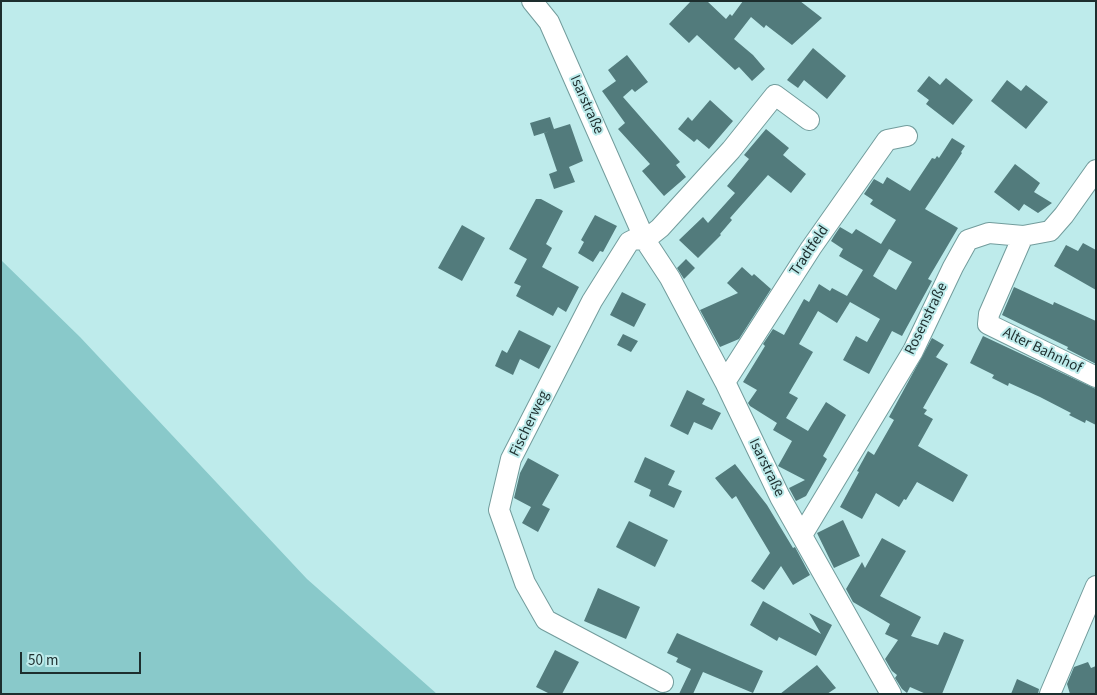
<!DOCTYPE html>
<meta charset="utf-8">
<style>
body{margin:0}
#map{position:relative;width:1097px;height:695px;overflow:hidden;background:#beebeb;font-family:"Source Sans 3",sans-serif}
canvas{display:block}
.frame{position:absolute;inset:0;border:2px solid #1d2e2e;pointer-events:none}
.scale{position:absolute;left:20px;top:652px;width:121px;height:22px;box-sizing:border-box;border:2px solid #1d2e2e;border-top:0;padding-left:6px;font-size:15px;line-height:18px;white-space:nowrap;color:#1d2e2e;-webkit-text-stroke:4px #beebeb;paint-order:stroke}
</style>
<div id="map">
<canvas width="1097" height="695"></canvas>
<div class="frame"></div>
<div class="scale">50 m</div>
</div>
<script>
const ctx = document.querySelector('canvas').getContext('2d');
ctx.lineJoin = 'round';
function paint(path, color) {
  ctx.fillStyle = color;
  ctx.fill(path, 'evenodd');
}
function trace(path, color, width, dash) {
  ctx.strokeStyle = color;
  ctx.lineWidth = width;
  ctx.lineCap = dash ? 'butt' : 'round';
  ctx.setLineDash(dash || []);
  ctx.stroke(path);
}
function write(font, color, halo, rows, align = 'center') {
  ctx.font = font + ' "Source Sans 3",sans-serif';
  ctx.lineWidth = 4;
  ctx.setLineDash([]);
  ctx.textBaseline = 'middle';
  ctx.strokeStyle = halo;
  ctx.fillStyle = color;
  for (const [text, x, y, turn = 0] of rows) {
    ctx.save();
    ctx.translate(x, y);
    ctx.rotate((+turn || 0) * Math.PI / 180);
    ctx.textAlign = isNaN(turn) ? turn : align;
    if (halo) ctx.strokeText(text, 0, 0);
    ctx.fillText(text, 0, 0);
    ctx.restore();
  }
}
const green = new Path2D(`
 M 1,260 L 80,337 L 307,579 L 437,694 L 1,694 Z`);
const building = new Path2D(`
 M 691,1 L 707,1 L 726,19 L 730,14 L 732,16 L 743,1 L 800,1 L 822,18 L 792,45 L 766,25 L 764,28 L 751,17 L 734,39 L 753,55 L 765,69 L 752,81 L 739,67 L 735,70 L 697,35 L 689,43 L 669,24 Z
 M 813,48 L 846,76 L 827,99 L 804,80 L 798,88 L 787,80 Z
 M 627,55 L 648,82 L 635,92 L 632,89 L 623,97 L 680,162 L 676,165 L 686,177 L 664,196 L 642,171 L 650,164 L 618,129 L 625,123 L 602,91 L 616,81 L 608,70 Z
 M 929,76 L 940,85 L 946,78 L 973,100 L 953,125 L 926,104 L 929,100 L 917,91 Z
 M 1007,80 L 1021,91 L 1026,85 L 1048,102 L 1026,129 L 991,101 Z
 M 710,100 L 733,121 L 709,149 L 697,139 L 694,142 L 678,129 L 688,117 L 692,121 Z
 M 550,117 L 554,129 L 570,124 L 583,161 L 569,167 L 575,182 L 554,189 L 549,174 L 557,171 L 544,133 L 550,131 L 534,136 L 530,123 Z
 M 766,129 L 789,148 L 783,155 L 806,174 L 791,193 L 768,175 L 730,218 L 732,220 L 720,234 L 721,235 L 698,258 L 679,240 L 703,217 L 708,223 L 735,193 L 727,186 L 749,159 L 744,155 Z
 M 952,138 L 965,146 L 961,152 L 962,153 L 925,209 L 958,228 L 928,279 L 932,281 L 902,336 L 892,331 L 869,374 L 843,360 L 856,336 L 867,342 L 880,319 L 850,302 L 837,323 L 818,311 L 799,344 L 813,352 L 789,393 L 798,398 L 786,418 L 808,431 L 826,402 L 846,415 L 823,456 L 827,459 L 806,496 L 796,501 L 789,488 L 805,480 L 778,466 L 792,441 L 773,430 L 777,423 L 750,406 L 748,403 L 757,390 L 743,382 L 765,346 L 763,344 L 773,329 L 784,335 L 804,299 L 809,302 L 819,284 L 830,291 L 832,288 L 847,296 L 863,270 L 839,256 L 843,249 L 831,241 L 834,236 L 840,227 L 852,234 L 856,229 L 881,244 L 896,220 L 870,204 L 873,200 L 864,194 L 874,179 L 883,184 L 887,177 L 910,191 L 932,158 L 935,159 L 937,156 L 939,158 ZM 889,249 L 912,262 L 896,290 L 873,276 Z
 M 1015,164 L 1040,183 L 1034,192 L 1052,203 L 1038,213 L 1024,204 L 1019,211 L 994,192 Z
 M 536,199 L 541,199 L 563,211 L 546,244 L 552,248 L 542,267 L 579,287 L 566,312 L 558,307 L 553,316 L 516,296 L 521,286 L 514,283 L 527,259 L 509,249 Z
 M 595,215 L 617,226 L 603,252 L 600,251 L 593,262 L 578,253 L 584,242 L 581,240 Z
 M 462,225 L 485,238 L 462,281 L 438,268 Z
 M 1083,243 L 1096,250 L 1096,290 L 1054,266 L 1066,245 L 1078,251 Z
 M 686,259 L 695,268 L 684,279 L 677,268 Z
 M 742,267 L 752,276 L 754,274 L 771,289 L 739,339 L 720,347 L 700,310 L 738,293 L 727,283 Z
 M 1014,287 L 1053,305 L 1054,302 L 1096,321 L 1096,364 L 1067,349 L 1068,347 L 1002,315 Z
 M 622,292 L 646,304 L 634,327 L 610,315 Z
 M 519,330 L 551,346 L 539,369 L 520,359 L 513,375 L 495,366 L 502,350 L 507,353 Z
 M 623,334 L 638,341 L 631,352 L 617,345 Z
 M 983,336 L 1096,389 L 1096,425 L 1086,420 L 1085,423 L 1069,415 L 1071,413 L 1040,397 L 1009,383 L 1008,386 L 992,378 L 994,375 L 970,363 Z
 M 932,338 L 944,345 L 936,357 L 934,356 L 948,364 L 923,408 L 927,410 L 924,414 L 933,419 L 918,446 L 968,475 L 953,502 L 917,482 L 906,500 L 904,499 L 899,507 L 876,493 L 862,519 L 840,507 L 859,472 L 857,471 L 868,451 L 874,455 L 894,420 L 889,417 Z
 M 687,390 L 705,399 L 702,404 L 721,413 L 712,430 L 694,422 L 688,435 L 670,426 Z
 M 645,457 L 675,471 L 668,485 L 682,491 L 674,508 L 649,496 L 651,490 L 634,482 Z
 M 528,458 L 559,475 L 542,505 L 550,509 L 538,532 L 522,523 L 531,507 L 514,498 L 520,473 Z
 M 735,464 L 767,505 L 793,548 L 795,547 L 810,575 L 793,585 L 781,566 L 764,590 L 751,581 L 770,553 L 736,496 L 732,499 L 715,478 Z
 M 843,520 L 860,556 L 834,568 L 817,533 Z
 M 629,521 L 668,540 L 655,567 L 616,547 Z
 M 882,538 L 906,551 L 880,596 L 921,617 L 911,636 L 938,645 L 944,632 L 964,640 L 942,694 L 926,694 L 910,687 L 907,693 L 902,689 L 895,678 L 897,675 L 892,671 L 885,659 L 898,640 L 885,634 L 890,624 L 853,602 L 846,589 L 862,562 L 865,568 Z
 M 598,588 L 640,607 L 626,639 L 584,621 Z
 M 763,601 L 821,634 L 809,613 L 832,625 L 816,656 L 779,637 L 777,641 L 750,625 Z
 M 677,633 L 763,671 L 753,693 L 703,672 L 693,694 L 679,694 L 691,669 L 676,662 L 678,658 L 667,653 Z
 M 555,650 L 579,662 L 562,694 L 550,694 L 536,687 Z
 M 1088,662 L 1091,668 L 1096,666 L 1096,694 L 1070,694 L 1067,684 L 1074,667 Z
 M 817,665 L 836,688 L 827,694 L 780,694 Z
 M 1017,679 L 1039,689 L 1038,694 L 1011,694 Z`);
const minor = new Path2D(`
 M 532,1 L 549,22 L 645,240 L 670,278 L 725,382 L 780,497 L 891,694
 M 1023,236 L 989,314 L 988,324 L 1096,377
 M 645,240 L 635,239 L 629,242 L 592,301 L 511,459 L 499,510 L 525,583 L 546,620 L 663,682
 M 645,240 L 660,228 L 731,150 L 775,95 L 809,120
 M 725,382 L 811,248 L 887,140 L 907,136
 M 802,535 L 913,351 L 953,267 L 968,240 L 989,233 L 1023,236 L 1050,231 L 1064,215 L 1096,170
 M 1050,694 L 1096,586`);
const streetNames = [
 ["Isarstraße",586,105,66],
 ["Tradtfeld",810,251,-56],
 ["Rosenstraße",927,319,-64],
 ["Alter Bahnhof",1042,351,26],
 ["Fischerweg",530,424,-64],
 ["Isarstraße",766,468,64]
];
paint(green, '#89c9ca');
paint(building, '#527b7c');
trace(minor, '#729c9c', 22);
trace(minor, '#fff', 20);
write('15px', '#1d2e2e', '#beebeb', streetNames);
</script>
